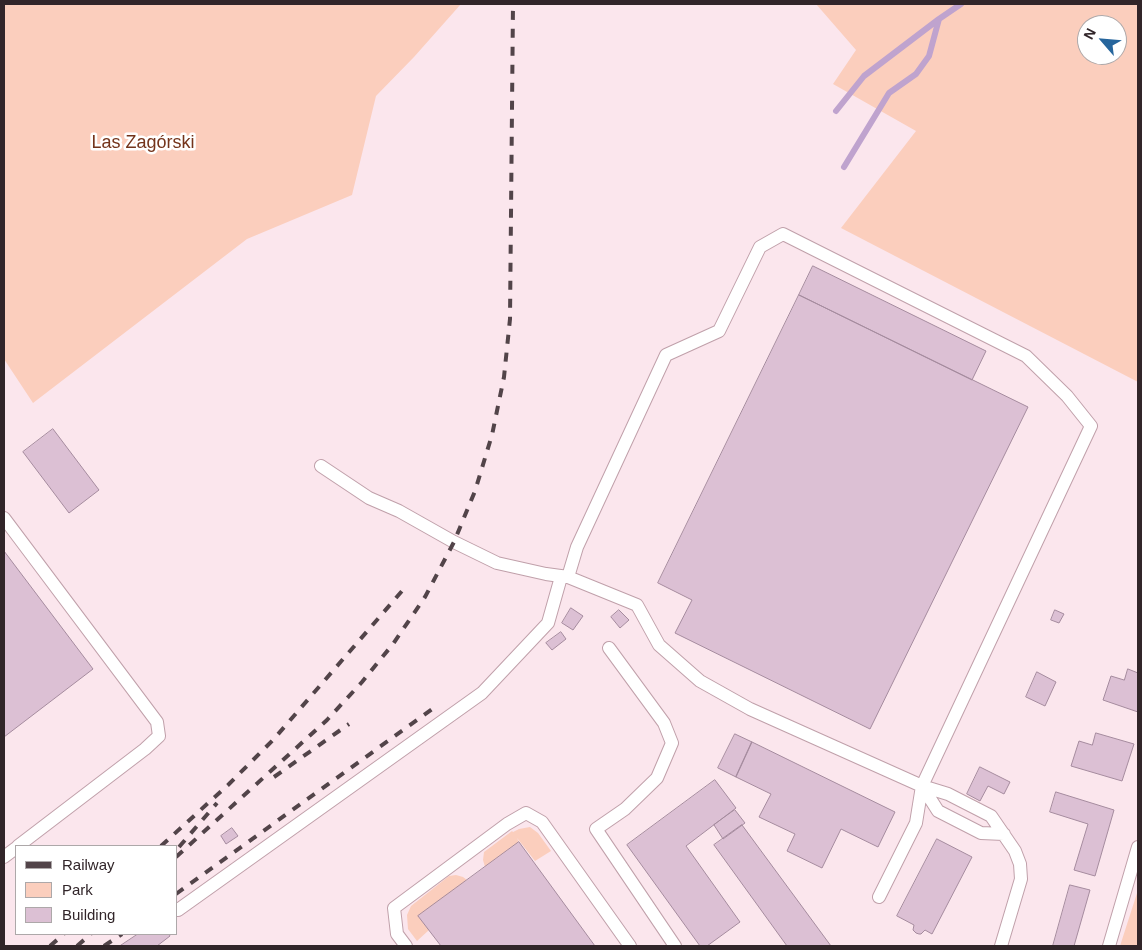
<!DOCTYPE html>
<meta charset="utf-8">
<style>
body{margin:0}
#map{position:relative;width:1142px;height:950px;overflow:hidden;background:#fbe6ed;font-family:Helvetica,sans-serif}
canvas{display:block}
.frame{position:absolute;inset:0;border:5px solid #312529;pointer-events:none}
.legend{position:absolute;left:15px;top:845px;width:162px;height:90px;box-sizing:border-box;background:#fff;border:1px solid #ada8a9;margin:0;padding:6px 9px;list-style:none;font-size:15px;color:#312529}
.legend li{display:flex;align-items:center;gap:10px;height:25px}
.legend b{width:25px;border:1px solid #ada8a9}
.north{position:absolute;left:1077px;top:15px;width:50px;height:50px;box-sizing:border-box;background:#fff;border:1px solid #ada8a9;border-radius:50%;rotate:297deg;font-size:14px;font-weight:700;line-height:20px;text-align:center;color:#312529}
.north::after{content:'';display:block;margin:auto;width:18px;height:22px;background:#27669d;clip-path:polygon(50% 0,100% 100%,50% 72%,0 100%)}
</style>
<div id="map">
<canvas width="1142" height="950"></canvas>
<div class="frame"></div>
<ul class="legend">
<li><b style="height:6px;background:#524449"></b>Railway</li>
<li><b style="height:14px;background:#fbcebd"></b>Park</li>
<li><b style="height:14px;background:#dcc0d4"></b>Building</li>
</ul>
<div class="north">N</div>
</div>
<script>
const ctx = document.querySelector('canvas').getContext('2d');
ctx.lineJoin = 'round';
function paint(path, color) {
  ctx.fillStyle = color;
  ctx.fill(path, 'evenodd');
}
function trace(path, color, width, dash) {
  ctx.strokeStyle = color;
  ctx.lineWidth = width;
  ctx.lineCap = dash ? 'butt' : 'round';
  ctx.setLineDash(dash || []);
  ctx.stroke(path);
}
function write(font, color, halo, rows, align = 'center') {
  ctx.font = font + ' Helvetica,sans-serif';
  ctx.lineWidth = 5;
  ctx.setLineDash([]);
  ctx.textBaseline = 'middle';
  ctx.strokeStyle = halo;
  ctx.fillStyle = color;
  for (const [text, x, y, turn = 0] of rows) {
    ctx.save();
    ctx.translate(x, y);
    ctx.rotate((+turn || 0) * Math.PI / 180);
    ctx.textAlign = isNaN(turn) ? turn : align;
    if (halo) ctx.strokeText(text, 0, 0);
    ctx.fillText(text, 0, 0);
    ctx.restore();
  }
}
const green = new Path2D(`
 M 4,4 L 461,4 L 414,57 L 376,96 L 352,195 L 247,239 L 33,403 L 4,359 Z
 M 816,4 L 1138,4 L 1138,382 L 841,228 L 916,131 L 833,84 L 856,50 ZM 1087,25 L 1117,25 L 1117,55 L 1087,55 Z
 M 530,827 L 538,833 L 551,851 L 535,861 L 517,838 L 519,842 L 485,867 L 483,860 L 484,852 L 512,831 L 513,832 L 519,829 Z
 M 456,875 L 463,877 L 467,880 L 429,930 L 417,941 L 408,929 L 407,915 L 411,906 L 449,876 Z
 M 1138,890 L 1138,946 L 1120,946 Z`);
const stream = new Path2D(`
 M 836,111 L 864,76 L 939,19
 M 844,167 L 889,93 L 916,74 L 929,56 L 939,19 L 961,4`);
const building = new Path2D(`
 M 813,266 L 986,351 L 972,380 L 799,295 Z
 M 799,295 L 1028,407 L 870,729 L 675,633 L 692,600 L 658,583 Z
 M 53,429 L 99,490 L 69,513 L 23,452 Z
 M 4,551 L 93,669 L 4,737 Z
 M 571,608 L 583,616 L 573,630 L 562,623 Z
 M 619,610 L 629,620 L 620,628 L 611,617 Z
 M 1055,610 L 1064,614 L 1059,623 L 1051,620 Z
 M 561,632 L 566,639 L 552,650 L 546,643 Z
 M 1128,669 L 1138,673 L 1138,712 L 1103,700 L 1111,676 L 1124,680 Z
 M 1037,672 L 1056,682 L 1045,706 L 1026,697 Z
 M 1096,733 L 1134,744 L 1122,781 L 1071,766 L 1079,741 L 1092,745 Z
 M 735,734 L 752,742 L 736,777 L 718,768 Z
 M 752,742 L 895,812 L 878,847 L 841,829 L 822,868 L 787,851 L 795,834 L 759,817 L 771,794 L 736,777 Z
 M 980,767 L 1010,782 L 1004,794 L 988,786 L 980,801 L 967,794 Z
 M 715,780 L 736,808 L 686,846 L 740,922 L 707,946 L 700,946 L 627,845 Z
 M 1056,792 L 1114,810 L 1095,876 L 1074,870 L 1088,824 L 1050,812 Z
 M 735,810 L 745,823 L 723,839 L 714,825 Z
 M 742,825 L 831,946 L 787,946 L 714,845 Z
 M 232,828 L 238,836 L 226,844 L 221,836 Z
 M 937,839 L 972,857 L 932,934 L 925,930 L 921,934 L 919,934 L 916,933 L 913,930 L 914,925 L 897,916 Z
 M 519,842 L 595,946 L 441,946 L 418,916 Z
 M 1070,885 L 1090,890 L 1074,946 L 1053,946 Z
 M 138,934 L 169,934 L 170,936 L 157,946 L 120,946 Z`);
const lane = new Path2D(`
 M 321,466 L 369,498 L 399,511 L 454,542 L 497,563 L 546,574 L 568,577
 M 4,518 L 157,722 L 159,736 L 145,749 L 18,846
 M 609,648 L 664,723 L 672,743 L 657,778 L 625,809 L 596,829 L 675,946
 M 4,857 L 16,848
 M 879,897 L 916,823 L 922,786
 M 178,910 L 482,693 L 548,623 L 561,577
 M 406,946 L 397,934 L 394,908 L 507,824 L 526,813 L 542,822 L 630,946
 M 1001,946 L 1021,879 L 1020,864 L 1015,851 L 991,816 L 948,794 L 922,786 L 1091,426 L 1067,396 L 1026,356 L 783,234 L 760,247 L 719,331 L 666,355 L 577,547 L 568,577 L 637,605 L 659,645 L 700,681 L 750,709 L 922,786 L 938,811 L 981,833 L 1004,834
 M 1109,946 L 1138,847`);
const rail = new Path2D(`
 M 274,777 L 349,724
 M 161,846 L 228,785 L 273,740 L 402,591
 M 179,847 L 217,803
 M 176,857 L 327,720 L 362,682 L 393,644 L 425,597 L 454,542 L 475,491 L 492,435 L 504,377 L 510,319 L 513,4
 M 176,894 L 435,707
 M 50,946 L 64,934
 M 77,946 L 91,934
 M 104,946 L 122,934`);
const parkNames = [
 ["Las Zagórski",143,143]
];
paint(green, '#fbcebd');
trace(stream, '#bfa3ce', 6);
paint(building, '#dcc0d4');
trace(building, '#a58b9e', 1);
trace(lane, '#c0a0aa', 14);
trace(lane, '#fff', 12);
trace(rail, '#524449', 4, [9, 9]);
write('18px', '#74341b', '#fff', parkNames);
</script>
